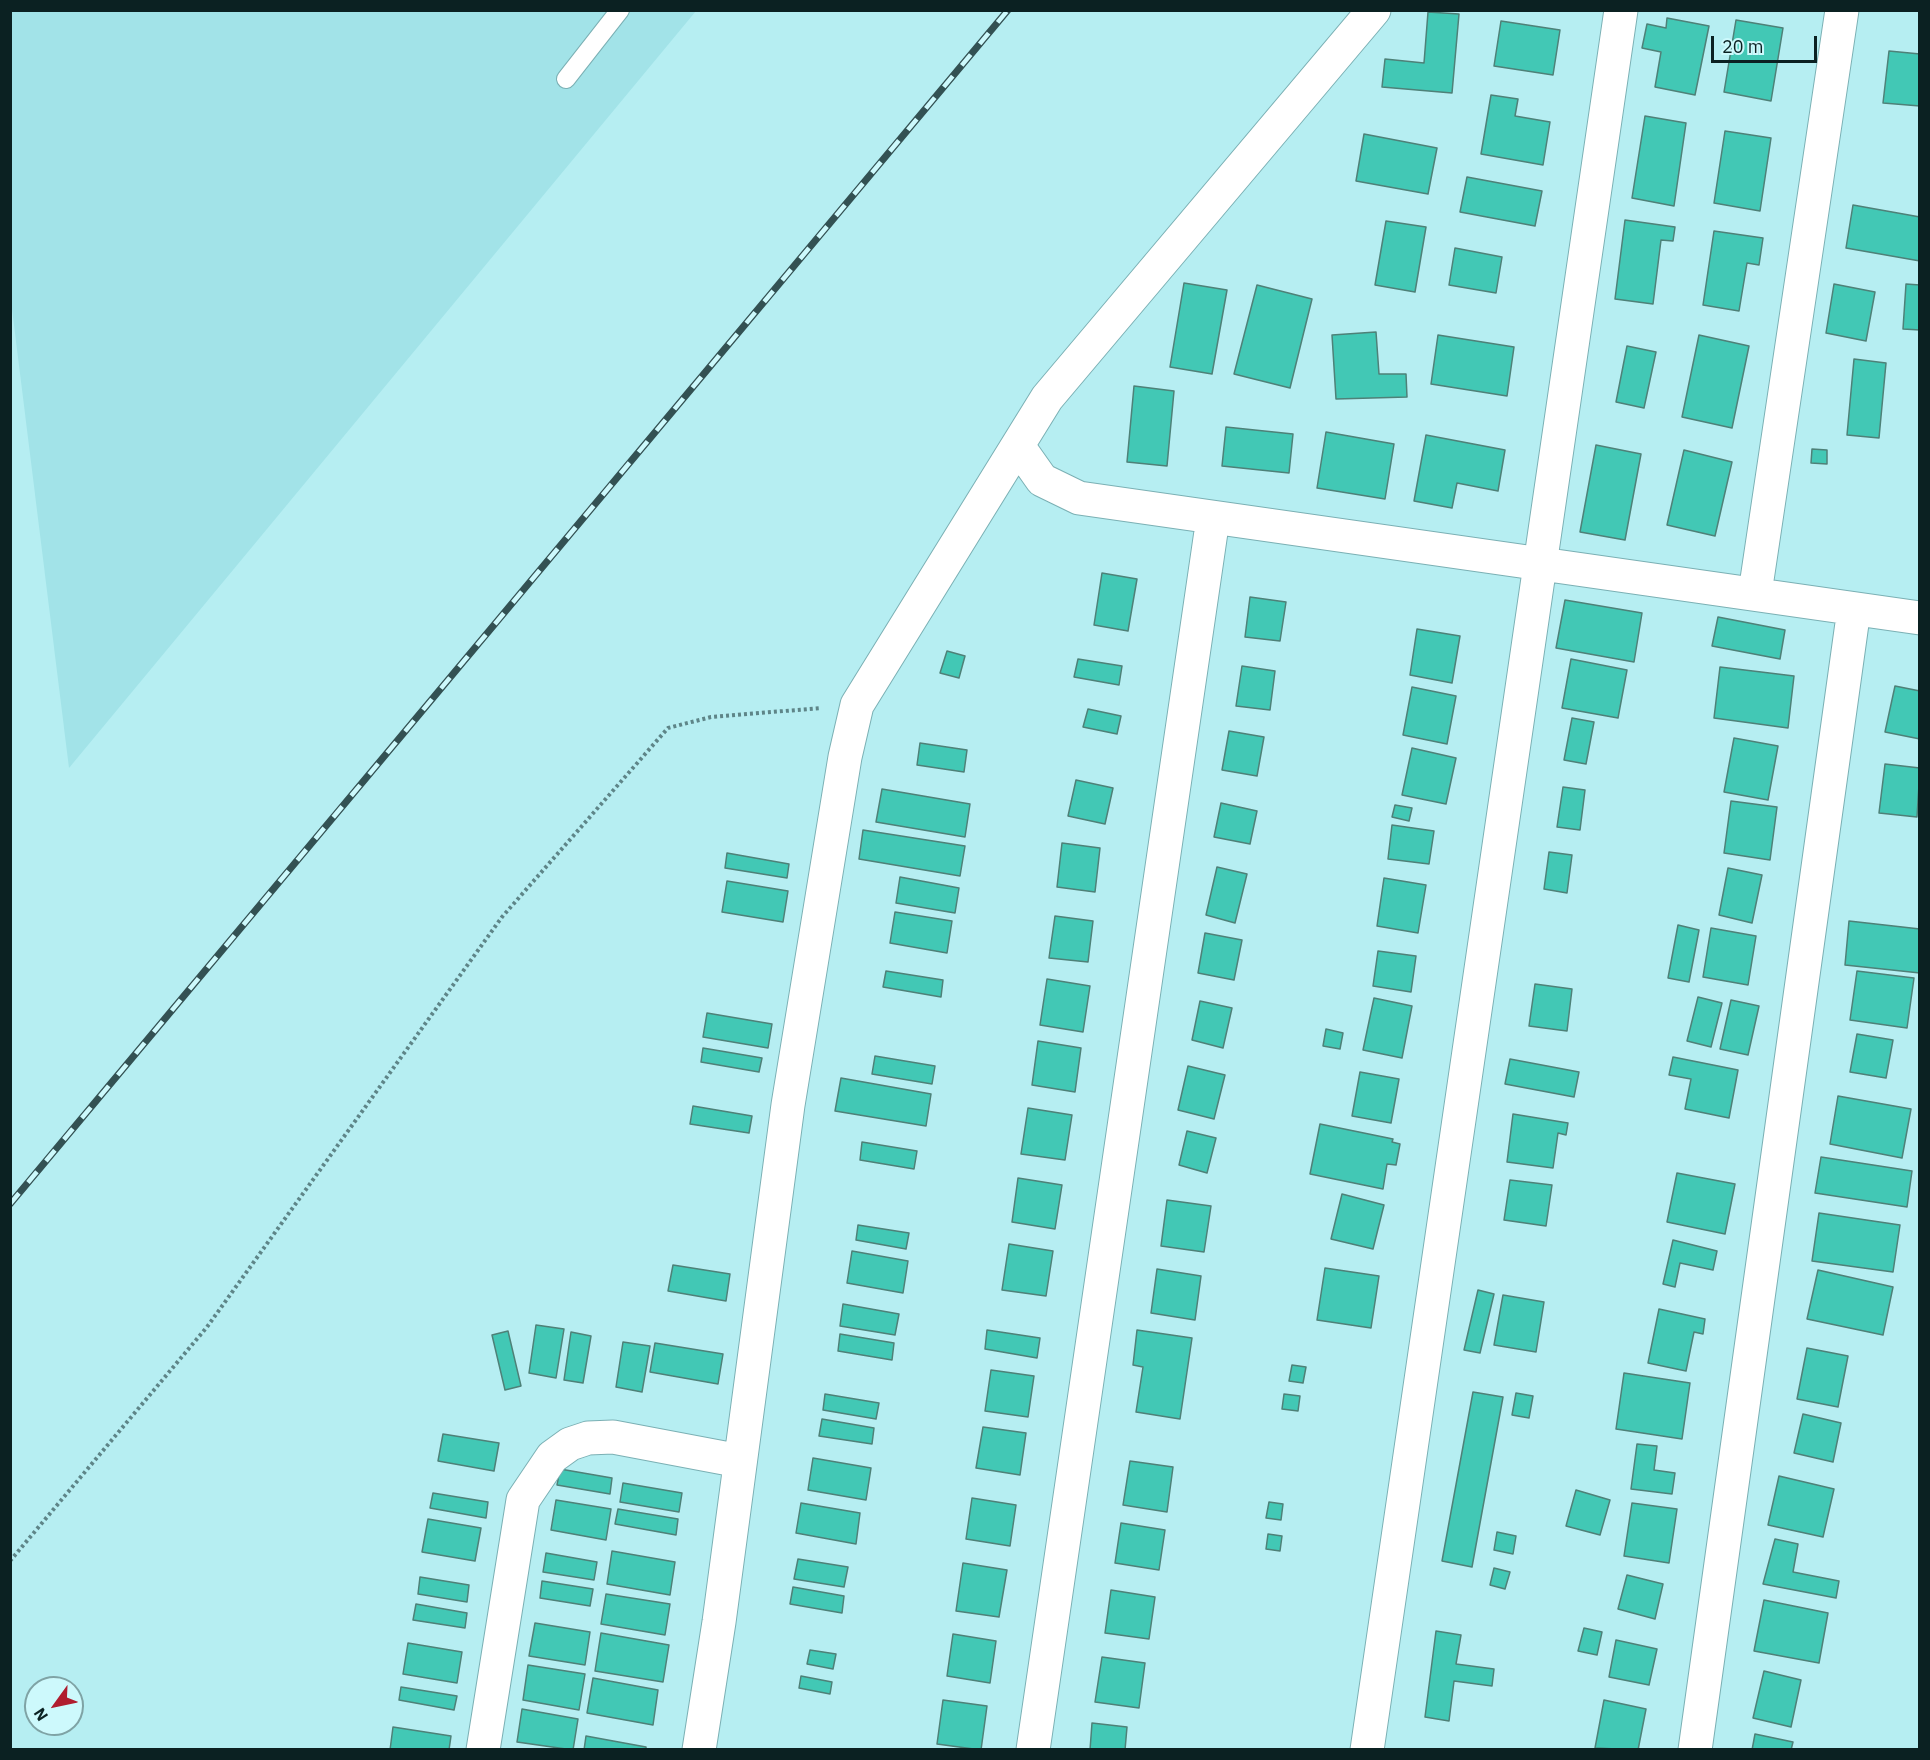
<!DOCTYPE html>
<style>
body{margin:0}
#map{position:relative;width:1930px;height:1760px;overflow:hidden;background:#b6eef2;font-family:"IBM Plex Sans",sans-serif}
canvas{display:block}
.frame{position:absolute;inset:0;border:12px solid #0b2122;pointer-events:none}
.north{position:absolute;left:24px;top:1676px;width:60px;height:60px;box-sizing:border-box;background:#cdf9fc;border:2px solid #7fa3a5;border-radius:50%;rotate:237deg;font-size:16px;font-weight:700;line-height:24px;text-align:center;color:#0b2122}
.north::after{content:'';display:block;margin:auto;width:21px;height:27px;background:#b01d2f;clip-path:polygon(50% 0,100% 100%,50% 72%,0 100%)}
.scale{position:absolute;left:1711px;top:36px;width:106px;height:27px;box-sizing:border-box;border:3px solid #0b2122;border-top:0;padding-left:8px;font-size:18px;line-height:21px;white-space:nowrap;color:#0b2122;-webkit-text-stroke:4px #cdf9fc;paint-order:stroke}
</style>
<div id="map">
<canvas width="1930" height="1760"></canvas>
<div class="frame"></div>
<div class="north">N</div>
<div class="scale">20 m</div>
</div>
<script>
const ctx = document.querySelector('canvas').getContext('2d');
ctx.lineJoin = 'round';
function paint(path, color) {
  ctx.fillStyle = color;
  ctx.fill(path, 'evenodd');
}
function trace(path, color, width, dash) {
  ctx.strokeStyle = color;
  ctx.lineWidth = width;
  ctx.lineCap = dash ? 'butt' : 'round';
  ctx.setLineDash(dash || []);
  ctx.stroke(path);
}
const built = new Path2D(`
 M 10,11 L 696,11 L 69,768 L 11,301 Z`);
const building = new Path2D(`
 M 1428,12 L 1459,14 L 1452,93 L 1382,87 L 1385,59 L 1424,63 Z
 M 1667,18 L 1709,26 L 1695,95 L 1655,87 L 1661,52 L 1642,48 L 1647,24 L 1666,28 Z
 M 1736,20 L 1783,28 L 1771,101 L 1724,92 Z
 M 1501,21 L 1560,30 L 1553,75 L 1494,66 Z
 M 1889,51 L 1920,54 L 1920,106 L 1883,103 Z
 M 1491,95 L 1518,99 L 1515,116 L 1550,122 L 1543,165 L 1481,154 Z
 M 1645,116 L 1686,123 L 1674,206 L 1632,198 Z
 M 1725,131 L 1771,138 L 1760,211 L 1714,203 Z
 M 1364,134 L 1437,148 L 1428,194 L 1356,181 Z
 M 1467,177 L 1542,191 L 1535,226 L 1460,212 Z
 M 1853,205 L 1920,217 L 1920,261 L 1846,248 Z
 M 1625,220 L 1675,227 L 1673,241 L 1661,240 L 1653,304 L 1615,299 Z
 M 1386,221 L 1426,227 L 1415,292 L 1375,285 Z
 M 1714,231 L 1763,238 L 1759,265 L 1747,263 L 1739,311 L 1703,305 Z
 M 1455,248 L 1502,257 L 1496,293 L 1449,285 Z
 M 1184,283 L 1227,290 L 1212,374 L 1170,367 Z
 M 1834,284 L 1875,292 L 1866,341 L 1826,333 Z
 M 1906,284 L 1920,285 L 1920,330 L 1903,329 Z
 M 1257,285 L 1312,299 L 1290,388 L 1234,374 Z
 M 1376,332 L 1379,374 L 1406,374 L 1407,397 L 1336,399 L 1332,335 Z
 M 1438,335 L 1514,347 L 1507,396 L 1431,384 Z
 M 1699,335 L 1749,346 L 1732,428 L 1682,417 Z
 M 1627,346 L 1656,352 L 1644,408 L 1616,402 Z
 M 1854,359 L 1886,363 L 1879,438 L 1847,435 Z
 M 1134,386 L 1174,391 L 1167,466 L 1127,462 Z
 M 1226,427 L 1293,434 L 1289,473 L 1222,466 Z
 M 1326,432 L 1394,444 L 1385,499 L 1317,488 Z
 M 1426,435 L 1505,450 L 1498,491 L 1457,483 L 1452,508 L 1414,501 Z
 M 1596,445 L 1641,454 L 1625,540 L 1580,532 Z
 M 1812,449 L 1827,450 L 1827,464 L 1811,463 Z
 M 1684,450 L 1732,462 L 1715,536 L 1667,525 Z
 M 1102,573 L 1137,579 L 1128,631 L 1094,625 Z
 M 1250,597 L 1286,602 L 1280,641 L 1245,637 Z
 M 1565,600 L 1642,613 L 1634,662 L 1556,648 Z
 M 1718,617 L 1785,630 L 1780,659 L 1712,646 Z
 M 1417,629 L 1460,636 L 1452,683 L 1410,675 Z
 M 947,651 L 965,656 L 959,678 L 940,673 Z
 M 1078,659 L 1122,666 L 1119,685 L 1074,677 Z
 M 1571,659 L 1627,670 L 1618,718 L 1562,708 Z
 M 1242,666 L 1275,671 L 1270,710 L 1236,706 Z
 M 1720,667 L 1794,676 L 1788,728 L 1714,718 Z
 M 1895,686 L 1920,691 L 1920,739 L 1885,732 Z
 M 1412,687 L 1456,696 L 1447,744 L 1403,735 Z
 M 1088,709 L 1121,716 L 1117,734 L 1083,727 Z
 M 1572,718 L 1594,722 L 1586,764 L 1564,760 Z
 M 1229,731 L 1264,737 L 1257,776 L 1222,770 Z
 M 1734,738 L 1778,746 L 1768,800 L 1724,792 Z
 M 920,743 L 967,750 L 964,772 L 917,765 Z
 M 1412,748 L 1456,758 L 1446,804 L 1402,795 Z
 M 1885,764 L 1920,768 L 1917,817 L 1879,813 Z
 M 1076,780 L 1113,788 L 1105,824 L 1068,816 Z
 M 1563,787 L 1585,790 L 1580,830 L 1557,827 Z
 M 882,789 L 970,804 L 965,837 L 876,822 Z
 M 1731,801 L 1777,807 L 1770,860 L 1724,853 Z
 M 1221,803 L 1257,811 L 1250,844 L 1214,837 Z
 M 1395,805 L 1412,808 L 1409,821 L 1392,817 Z
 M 1392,825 L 1434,831 L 1429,864 L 1388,859 Z
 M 863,830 L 965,846 L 960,876 L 859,859 Z
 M 1062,843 L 1100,848 L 1095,892 L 1057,887 Z
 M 1549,852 L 1572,855 L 1567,893 L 1544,889 Z
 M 727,853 L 789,864 L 787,878 L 725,868 Z
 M 1217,867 L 1247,874 L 1235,923 L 1206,915 Z
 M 1728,868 L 1762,875 L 1752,923 L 1719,915 Z
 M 900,877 L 959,888 L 955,913 L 896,903 Z
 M 1384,878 L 1426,885 L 1418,933 L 1377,926 Z
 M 727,881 L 788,891 L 783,922 L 722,912 Z
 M 895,912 L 952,921 L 947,953 L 890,943 Z
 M 1055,916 L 1093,921 L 1088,962 L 1049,958 Z
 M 1849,921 L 1920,929 L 1920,973 L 1845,965 Z
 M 1678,925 L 1699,930 L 1689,982 L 1668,978 Z
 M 1711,928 L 1756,936 L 1748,985 L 1703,977 Z
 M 1205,933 L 1242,940 L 1234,980 L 1198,973 Z
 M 1378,951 L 1416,956 L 1411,992 L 1373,986 Z
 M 886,971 L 943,980 L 941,997 L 883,987 Z
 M 1857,971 L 1914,978 L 1907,1028 L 1850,1020 Z
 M 1047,979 L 1090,986 L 1083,1032 L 1040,1025 Z
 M 1535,984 L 1572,989 L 1567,1031 L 1529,1026 Z
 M 1698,997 L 1722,1003 L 1711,1047 L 1687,1041 Z
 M 1374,998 L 1412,1006 L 1402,1058 L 1363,1050 Z
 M 1731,1000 L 1759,1006 L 1748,1055 L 1720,1049 Z
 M 1200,1001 L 1232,1008 L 1223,1048 L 1192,1040 Z
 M 707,1013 L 772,1024 L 768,1048 L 703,1037 Z
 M 1326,1029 L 1343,1033 L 1340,1049 L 1323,1046 Z
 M 1857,1034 L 1893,1040 L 1886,1078 L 1850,1072 Z
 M 1038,1041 L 1081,1048 L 1075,1092 L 1032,1085 Z
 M 703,1048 L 762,1058 L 759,1072 L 701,1062 Z
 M 875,1056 L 935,1066 L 932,1084 L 872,1074 Z
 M 1673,1057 L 1738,1070 L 1729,1118 L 1685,1109 L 1691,1079 L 1669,1075 Z
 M 1510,1059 L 1579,1072 L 1574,1097 L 1505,1084 Z
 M 1188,1066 L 1225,1075 L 1214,1119 L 1178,1110 Z
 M 1360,1072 L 1399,1079 L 1391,1123 L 1352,1116 Z
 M 841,1078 L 931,1094 L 926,1126 L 835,1111 Z
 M 1838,1096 L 1911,1109 L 1902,1158 L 1830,1144 Z
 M 693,1106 L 752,1116 L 749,1133 L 690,1124 Z
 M 1028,1108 L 1072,1115 L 1065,1160 L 1021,1154 Z
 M 1513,1114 L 1568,1123 L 1566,1135 L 1558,1133 L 1553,1168 L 1507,1162 Z
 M 1320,1124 L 1393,1139 L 1392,1142 L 1400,1144 L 1396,1165 L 1387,1164 L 1383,1189 L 1310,1174 Z
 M 1187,1131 L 1216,1138 L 1207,1173 L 1179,1165 Z
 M 862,1142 L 917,1151 L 914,1169 L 860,1160 Z
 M 1821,1157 L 1912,1171 L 1907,1207 L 1815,1193 Z
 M 1677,1173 L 1735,1184 L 1725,1234 L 1667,1222 Z
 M 1018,1178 L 1062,1185 L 1055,1229 L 1012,1222 Z
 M 1510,1180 L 1552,1185 L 1546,1226 L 1504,1220 Z
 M 1342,1194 L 1384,1205 L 1373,1249 L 1331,1239 Z
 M 1167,1200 L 1211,1206 L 1204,1252 L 1161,1246 Z
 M 1819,1213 L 1900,1225 L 1893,1272 L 1812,1261 Z
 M 858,1225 L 909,1233 L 906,1249 L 856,1240 Z
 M 1673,1240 L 1717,1251 L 1713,1270 L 1680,1263 L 1675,1287 L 1663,1284 Z
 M 1009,1244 L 1053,1251 L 1046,1296 L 1002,1290 Z
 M 852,1251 L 908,1261 L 903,1293 L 847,1283 Z
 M 673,1265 L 730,1274 L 726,1301 L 668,1291 Z
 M 1325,1268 L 1379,1276 L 1371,1328 L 1317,1320 Z
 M 1157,1269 L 1201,1276 L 1195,1320 L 1151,1313 Z
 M 1818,1270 L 1893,1287 L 1883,1335 L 1807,1319 Z
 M 1478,1290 L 1494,1294 L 1480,1353 L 1464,1350 Z
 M 1503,1295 L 1544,1302 L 1536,1352 L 1494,1345 Z
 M 843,1304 L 899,1314 L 895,1335 L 840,1326 Z
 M 1659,1309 L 1705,1319 L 1703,1334 L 1694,1332 L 1686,1371 L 1648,1363 Z
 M 536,1325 L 564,1329 L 556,1378 L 529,1373 Z
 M 987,1330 L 1040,1338 L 1037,1358 L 985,1349 Z
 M 1137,1330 L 1192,1338 L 1180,1419 L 1136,1412 L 1143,1367 L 1133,1365 Z
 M 508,1331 L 521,1386 L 505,1390 L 492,1335 Z
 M 571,1332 L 591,1336 L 583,1383 L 564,1380 Z
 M 840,1334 L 894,1343 L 892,1360 L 838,1351 Z
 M 623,1342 L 650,1346 L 642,1392 L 616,1387 Z
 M 655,1343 L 723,1354 L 718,1384 L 650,1372 Z
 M 1807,1348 L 1848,1356 L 1838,1407 L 1797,1399 Z
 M 1292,1365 L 1306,1367 L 1303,1383 L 1289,1381 Z
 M 991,1370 L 1034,1376 L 1028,1417 L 985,1411 Z
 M 1624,1373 L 1690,1383 L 1682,1439 L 1616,1429 Z
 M 1473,1392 L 1503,1397 L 1472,1567 L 1442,1561 Z
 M 1516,1393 L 1533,1396 L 1529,1418 L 1512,1415 Z
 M 825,1394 L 879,1403 L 876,1419 L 823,1410 Z
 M 1284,1394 L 1300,1396 L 1298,1411 L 1282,1409 Z
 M 1803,1414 L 1841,1423 L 1833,1462 L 1794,1453 Z
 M 822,1419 L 874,1428 L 872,1444 L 819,1436 Z
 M 983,1427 L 1026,1433 L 1020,1475 L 976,1468 Z
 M 443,1434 L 499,1443 L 494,1471 L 438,1461 Z
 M 1637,1444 L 1657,1446 L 1654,1470 L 1675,1473 L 1672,1494 L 1631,1489 Z
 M 813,1458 L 871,1468 L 866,1500 L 808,1490 Z
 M 1130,1461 L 1173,1467 L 1167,1512 L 1123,1505 Z
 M 560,1469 L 612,1478 L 610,1494 L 557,1485 Z
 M 1779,1476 L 1834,1489 L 1823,1537 L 1768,1525 Z
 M 623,1483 L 682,1493 L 679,1512 L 620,1502 Z
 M 1576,1490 L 1610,1500 L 1600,1535 L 1566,1526 Z
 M 433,1493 L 488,1502 L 486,1518 L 430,1508 Z
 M 972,1498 L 1016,1505 L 1010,1546 L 966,1539 Z
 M 556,1500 L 611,1509 L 606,1540 L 551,1530 Z
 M 1269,1502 L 1283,1504 L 1281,1520 L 1266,1518 Z
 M 801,1503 L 860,1513 L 856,1544 L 796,1533 Z
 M 1632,1503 L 1677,1509 L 1669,1563 L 1624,1556 Z
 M 618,1509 L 678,1519 L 676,1535 L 615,1524 Z
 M 428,1519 L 481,1528 L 475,1561 L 422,1552 Z
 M 1121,1523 L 1165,1530 L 1159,1570 L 1115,1563 Z
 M 1497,1532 L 1516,1536 L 1513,1554 L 1494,1550 Z
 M 1268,1534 L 1282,1536 L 1280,1551 L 1266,1549 Z
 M 1775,1539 L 1798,1544 L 1793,1572 L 1839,1581 L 1836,1598 L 1763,1584 Z
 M 612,1551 L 675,1562 L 670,1595 L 607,1584 Z
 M 546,1553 L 597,1562 L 594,1580 L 543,1572 Z
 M 798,1559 L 848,1567 L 844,1587 L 794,1579 Z
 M 963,1563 L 1007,1570 L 999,1617 L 956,1611 Z
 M 1494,1568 L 1510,1572 L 1505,1589 L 1490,1585 Z
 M 1627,1575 L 1663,1584 L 1655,1619 L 1618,1609 Z
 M 420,1577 L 469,1585 L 467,1602 L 418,1594 Z
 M 542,1581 L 593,1589 L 590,1606 L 540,1598 Z
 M 793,1587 L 844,1596 L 842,1613 L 790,1604 Z
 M 1111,1590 L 1155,1597 L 1149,1639 L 1105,1633 Z
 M 606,1594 L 670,1604 L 665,1635 L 601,1624 Z
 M 1764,1600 L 1828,1613 L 1819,1663 L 1754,1651 Z
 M 416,1604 L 467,1613 L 465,1628 L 413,1620 Z
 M 535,1623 L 590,1632 L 585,1665 L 529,1656 Z
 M 1584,1628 L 1602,1632 L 1597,1655 L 1578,1651 Z
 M 1436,1631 L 1461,1635 L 1456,1664 L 1494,1669 L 1492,1686 L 1454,1681 L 1449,1721 L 1425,1717 Z
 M 601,1633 L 669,1645 L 663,1682 L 595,1671 Z
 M 953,1634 L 996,1641 L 990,1683 L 947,1676 Z
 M 1616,1640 L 1657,1649 L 1649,1685 L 1609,1677 Z
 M 408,1643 L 462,1652 L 457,1683 L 403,1674 Z
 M 810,1650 L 836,1654 L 833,1669 L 807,1664 Z
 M 1102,1657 L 1145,1663 L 1139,1708 L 1095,1702 Z
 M 528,1665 L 585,1674 L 579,1710 L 523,1700 Z
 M 1764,1671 L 1801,1680 L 1791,1727 L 1753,1718 Z
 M 801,1676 L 832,1682 L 830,1694 L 799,1688 Z
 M 593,1678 L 658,1690 L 653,1725 L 587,1713 Z
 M 401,1687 L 457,1696 L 454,1710 L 399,1700 Z
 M 943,1700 L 987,1706 L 981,1750 L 937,1744 Z
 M 1604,1700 L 1646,1709 L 1638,1750 L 1595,1748 Z
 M 522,1709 L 578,1719 L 573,1750 L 517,1742 Z
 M 1092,1723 L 1127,1727 L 1125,1750 L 1090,1750 Z
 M 393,1727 L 451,1736 L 449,1750 L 390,1750 Z
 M 1755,1734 L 1793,1742 L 1791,1750 L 1752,1750 Z
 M 586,1736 L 646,1747 L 646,1750 L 584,1750 Z`);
const path = new Path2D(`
 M 10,1561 L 207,1327 L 502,917 L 668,728 L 711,717 L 821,708`);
const service = new Path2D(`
 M 566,79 L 620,10`);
const minor = new Path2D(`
 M 1018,446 L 1042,480 L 1079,498 L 1920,618
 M 1755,593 L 1842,10
 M 483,1750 L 523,1500 L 552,1457 L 570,1444 L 588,1438 L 613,1437 L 740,1461
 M 699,1750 L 719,1622 L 788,1105 L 845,757 L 857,705 L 1047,398 L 1374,10
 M 1033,1750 L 1213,518
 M 1367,1750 L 1621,10
 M 1695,1750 L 1854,609`);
const rail = new Path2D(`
 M 10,1204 L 1008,10`);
paint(built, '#a2e3e8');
paint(building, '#42c8b5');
trace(building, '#4e8178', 1.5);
trace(service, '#7bb0b4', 20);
trace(minor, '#7bb0b4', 35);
trace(path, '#5e8588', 4, [3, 3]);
trace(service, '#fff', 18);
trace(minor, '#fff', 33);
trace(rail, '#335153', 7);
trace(rail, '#cdf9fc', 4.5, [14]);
</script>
